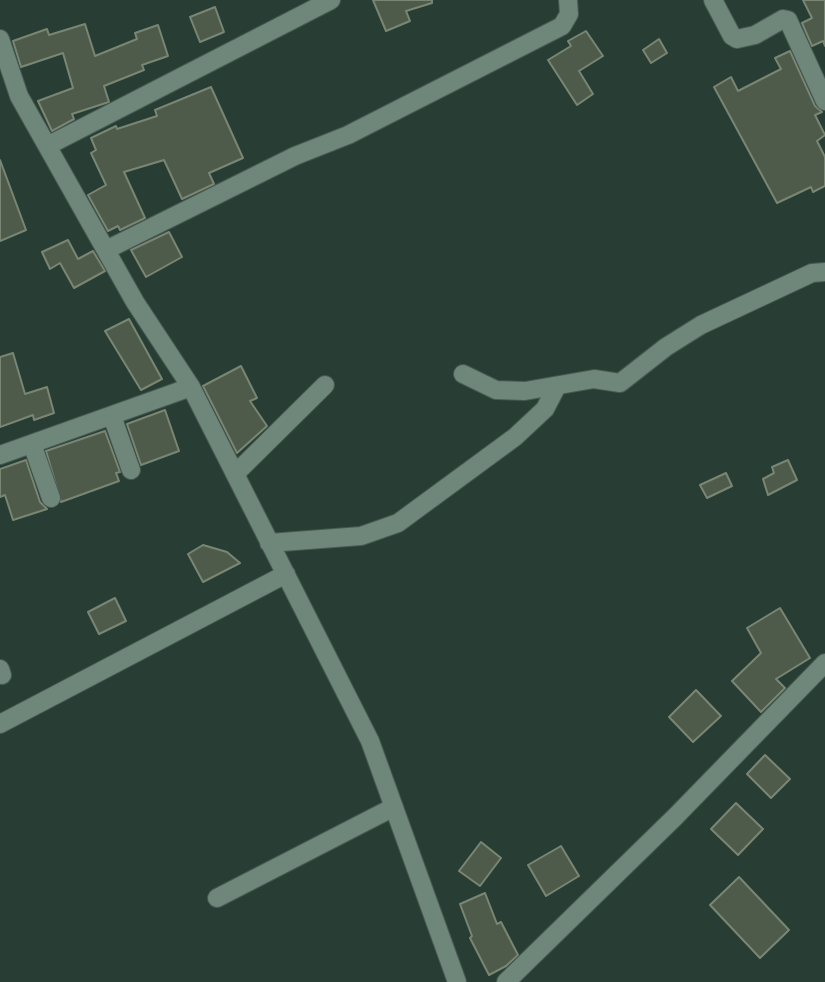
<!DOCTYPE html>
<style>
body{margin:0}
canvas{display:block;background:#283d34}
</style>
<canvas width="825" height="982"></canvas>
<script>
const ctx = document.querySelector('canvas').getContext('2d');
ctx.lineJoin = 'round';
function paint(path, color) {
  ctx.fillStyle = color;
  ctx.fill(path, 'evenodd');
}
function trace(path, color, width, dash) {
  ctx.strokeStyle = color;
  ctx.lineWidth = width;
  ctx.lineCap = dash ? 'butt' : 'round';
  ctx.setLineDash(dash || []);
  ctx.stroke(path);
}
const building = new Path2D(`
 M 373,0 L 432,0 L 432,3 L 406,11 L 410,21 L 386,31 Z
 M 803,0 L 825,0 L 825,46 L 823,41 L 812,46 L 802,23 L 812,18 Z
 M 215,7 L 224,32 L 200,42 L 190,17 Z
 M 85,24 L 95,56 L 137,39 L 135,33 L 158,25 L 168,56 L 142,65 L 144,70 L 104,86 L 109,102 L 72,114 L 74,119 L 52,131 L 38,101 L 73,88 L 63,53 L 21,67 L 13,41 L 47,29 L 49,35 Z
 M 586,31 L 603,56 L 579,71 L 593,94 L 577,105 L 548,60 L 571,46 L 568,41 Z
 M 659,39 L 667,53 L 651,63 L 643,50 Z
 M 790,51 L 815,106 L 822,112 L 815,115 L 825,135 L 817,141 L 825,157 L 825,186 L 813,192 L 811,187 L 777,203 L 714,87 L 731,77 L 738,91 L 781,69 L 775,58 Z
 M 211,87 L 243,158 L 209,173 L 214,184 L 182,199 L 164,160 L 124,172 L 145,218 L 120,230 L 118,226 L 108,231 L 88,195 L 106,185 L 91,153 L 96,150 L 91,138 L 116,126 L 117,129 L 157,116 L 155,110 Z
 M 0,160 L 26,230 L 0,241 Z
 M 169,232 L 182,257 L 146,277 L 131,250 Z
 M 68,240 L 78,259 L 93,251 L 105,271 L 74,288 L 60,263 L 50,269 L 42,252 Z
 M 129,319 L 162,379 L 141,390 L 105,331 Z
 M 13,353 L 25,394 L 47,387 L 54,413 L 34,420 L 33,415 L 0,427 L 0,357 Z
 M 241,366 L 257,398 L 250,401 L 267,426 L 237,453 L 203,386 Z
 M 165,410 L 179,451 L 141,465 L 127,424 Z
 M 105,431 L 120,472 L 116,473 L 119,481 L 61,502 L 46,451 Z
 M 26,460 L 40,502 L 47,509 L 13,520 L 5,495 L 0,497 L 0,469 Z
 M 788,460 L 797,480 L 768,495 L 763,479 L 774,473 L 772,467 Z
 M 726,473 L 732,486 L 707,498 L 700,485 Z
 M 203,545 L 227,552 L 240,563 L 203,582 L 188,554 Z
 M 115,598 L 126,621 L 99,634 L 88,612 Z
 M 780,608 L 810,658 L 776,679 L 785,688 L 761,712 L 732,681 L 761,653 L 747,628 Z
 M 696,690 L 721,716 L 693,742 L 669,717 Z
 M 765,755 L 790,779 L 771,798 L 747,774 Z
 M 736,803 L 763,829 L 738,855 L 711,829 Z
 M 481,842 L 501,858 L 480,886 L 459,871 Z
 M 561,846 L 579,876 L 546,896 L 528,865 Z
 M 739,877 L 789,930 L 760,958 L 710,905 Z
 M 485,893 L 497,924 L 501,922 L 518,955 L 506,966 L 489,975 L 470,938 L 472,936 L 460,904 Z`);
const minor = new Path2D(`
 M 713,0 L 732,36 L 737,39 L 755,35 L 783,19 L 788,20 L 825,101
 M 0,39 L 19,96 L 135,302 L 191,387 L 370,741 L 457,982
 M 47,146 L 331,0
 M 106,250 L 295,156 L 348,135 L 562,26 L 569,14 L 568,0
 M 463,374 L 496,390 L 525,391 L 594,379 L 620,383 L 666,347 L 701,325 L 812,273 L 825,272
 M 112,416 L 131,470
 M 32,444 L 51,498
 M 0,455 L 191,387
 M 235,474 L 325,385
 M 269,543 L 361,536 L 398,523 L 515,437 L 545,409 L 557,386
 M 0,669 L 2,675
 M 0,724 L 286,574
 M 217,898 L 394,807
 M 506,982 L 675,817 L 825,663`);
paint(building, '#4f5b4a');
trace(building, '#798674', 2);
trace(minor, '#475a52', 20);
trace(minor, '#6f867b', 18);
</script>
